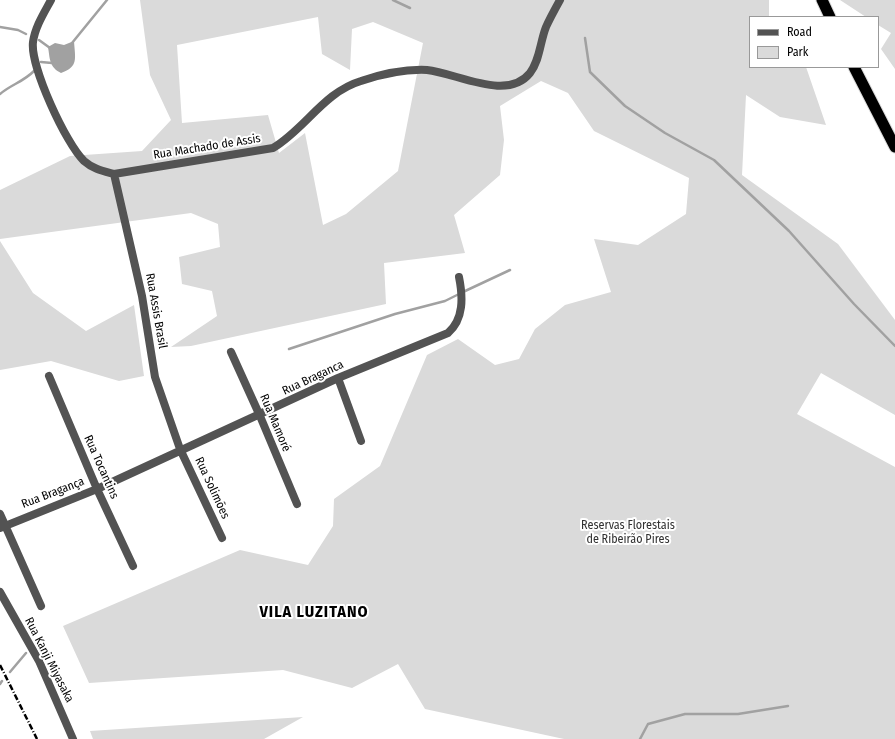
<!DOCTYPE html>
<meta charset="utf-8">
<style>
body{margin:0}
#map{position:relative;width:895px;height:739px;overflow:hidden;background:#fff;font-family:"Fira Sans Condensed",sans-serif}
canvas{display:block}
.legend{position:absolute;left:749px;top:16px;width:130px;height:52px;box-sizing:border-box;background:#fff;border:1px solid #999;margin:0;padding:5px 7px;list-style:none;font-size:12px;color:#000}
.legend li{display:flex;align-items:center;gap:8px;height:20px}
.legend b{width:20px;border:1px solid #999}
</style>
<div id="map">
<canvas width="895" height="739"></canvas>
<ul class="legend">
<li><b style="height:5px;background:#535353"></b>Road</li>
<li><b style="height:11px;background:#dadada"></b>Park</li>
</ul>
</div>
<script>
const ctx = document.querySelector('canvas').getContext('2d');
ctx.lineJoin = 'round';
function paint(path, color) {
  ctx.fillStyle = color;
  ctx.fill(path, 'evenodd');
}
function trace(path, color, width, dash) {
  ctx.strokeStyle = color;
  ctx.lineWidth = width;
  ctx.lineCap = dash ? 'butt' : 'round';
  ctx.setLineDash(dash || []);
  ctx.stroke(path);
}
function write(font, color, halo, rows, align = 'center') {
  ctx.font = font + ' "Fira Sans Condensed",sans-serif';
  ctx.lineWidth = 4;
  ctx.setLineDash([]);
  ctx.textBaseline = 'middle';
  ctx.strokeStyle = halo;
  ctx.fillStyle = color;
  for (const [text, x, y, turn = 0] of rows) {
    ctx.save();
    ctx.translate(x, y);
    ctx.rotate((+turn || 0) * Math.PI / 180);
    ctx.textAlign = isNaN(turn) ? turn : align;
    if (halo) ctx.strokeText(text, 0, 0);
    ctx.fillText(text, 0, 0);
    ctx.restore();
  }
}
const green = new Path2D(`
 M 140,0 L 769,0 L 769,17 L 750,17 L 750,67 L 806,67 L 826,125 L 780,117 L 746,95 L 742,175 L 838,244 L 895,320 L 895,415 L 821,373 L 797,414 L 895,467 L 895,739 L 564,739 L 425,709 L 398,664 L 352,688 L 283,670 L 89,683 L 63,626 L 240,550 L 308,565 L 333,526 L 334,499 L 380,466 L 427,355 L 458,339 L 495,365 L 519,359 L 535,329 L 565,305 L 611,292 L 594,239 L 638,245 L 686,214 L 689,178 L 594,131 L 568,93 L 541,81 L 500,106 L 504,140 L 500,175 L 454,215 L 465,253 L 384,263 L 386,304 L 191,346 L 171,347 L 217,316 L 212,291 L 182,284 L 179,257 L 220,247 L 218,224 L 191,213 L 0,239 L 0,190 L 70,156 L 142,151 L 171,120 L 150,75 ZM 318,17 L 322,54 L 350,70 L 352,29 L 373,22 L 423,43 L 398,171 L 346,214 L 323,225 L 305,133 L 279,153 L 268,115 L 182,123 L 177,45 Z
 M 840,0 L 895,0 L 895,69 L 881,49 L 891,33 L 878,25 L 878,17 L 866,17 Z
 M 0,241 L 33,293 L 86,331 L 134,305 L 144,376 L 119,381 L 51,361 L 0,370 Z
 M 303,717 L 264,739 L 93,739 L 90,731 Z`);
const water = new Path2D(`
 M 74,41 C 75,58 79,67 61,73 C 49,67 50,59 48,47 L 55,43 L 64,45 Z`);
const stream = new Path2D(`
 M 393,0 L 410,8
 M 0,27 L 18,30 L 26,34
 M 585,38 L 590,72 L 625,106 L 665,133 L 714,160 L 789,231 L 854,304 L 895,346
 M 39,40 L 50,48
 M 72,43 L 107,0
 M 41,62 L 52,63
 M 0,94 C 12,84 23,82 34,71
 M 463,292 L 510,270
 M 289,349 L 395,314 L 445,301 L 459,294
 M 10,672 L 26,653
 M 0,684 L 2,681
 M 640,739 L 648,724 L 685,714 L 738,714 L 788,706`);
const minor = new Path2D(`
 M 51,0 C 44,13 35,27 33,42 C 30,66 66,144 84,161 C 93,169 103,171 114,174 L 273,148 C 305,129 324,92 361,81 C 382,74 405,69 427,70 C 457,73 507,102 530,73 C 540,60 540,42 546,27 C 550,18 555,9 560,0
 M 114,174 L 142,296 L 155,377 L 180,449 L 222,538
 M 231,352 L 260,416 L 297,504
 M 49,376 L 97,489 L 133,566
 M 338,378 L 361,441
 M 0,514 L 41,606
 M 0,528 L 97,489 L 338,378 L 448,333 C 464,319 463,297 459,277
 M 0,592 L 39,661 L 73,739`);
const trunk = new Path2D(`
 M 822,0 L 830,17
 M 854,67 L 895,147`);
const rail = new Path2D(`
 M 0,665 L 37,739`);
const streetNames = [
 ["Rua Machado de Assis",207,147,-9],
 ["Rua Assis Brasil",156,311,80],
 ["Rua Braganca",313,378,-25],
 ["Rua Mamoré",275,423,67],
 ["Rua Tocantins",101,467,66],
 ["Rua Solimões",212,488,65],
 ["Rua Bragança",53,493,-21],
 ["Rua Kanji Miyasaka",49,660,63]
];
const parkNames = [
 ["Reservas Florestais",628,526],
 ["de Ribeirão Pires",628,540]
];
const districtNames = [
 ["VILA LUZITANO",314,613]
];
paint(green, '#dadada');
paint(water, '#a1a1a1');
trace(stream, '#a1a1a1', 2.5);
trace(trunk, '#dbdbdb', 13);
trace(minor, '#535353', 8);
trace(trunk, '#000', 11);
trace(rail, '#000', 2.5, [6, 2, 1, 2]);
write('12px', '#000', '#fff', streetNames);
write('12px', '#313131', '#fff', parkNames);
ctx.letterSpacing = '1px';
write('bold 16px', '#000', '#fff', districtNames);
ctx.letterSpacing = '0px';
</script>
